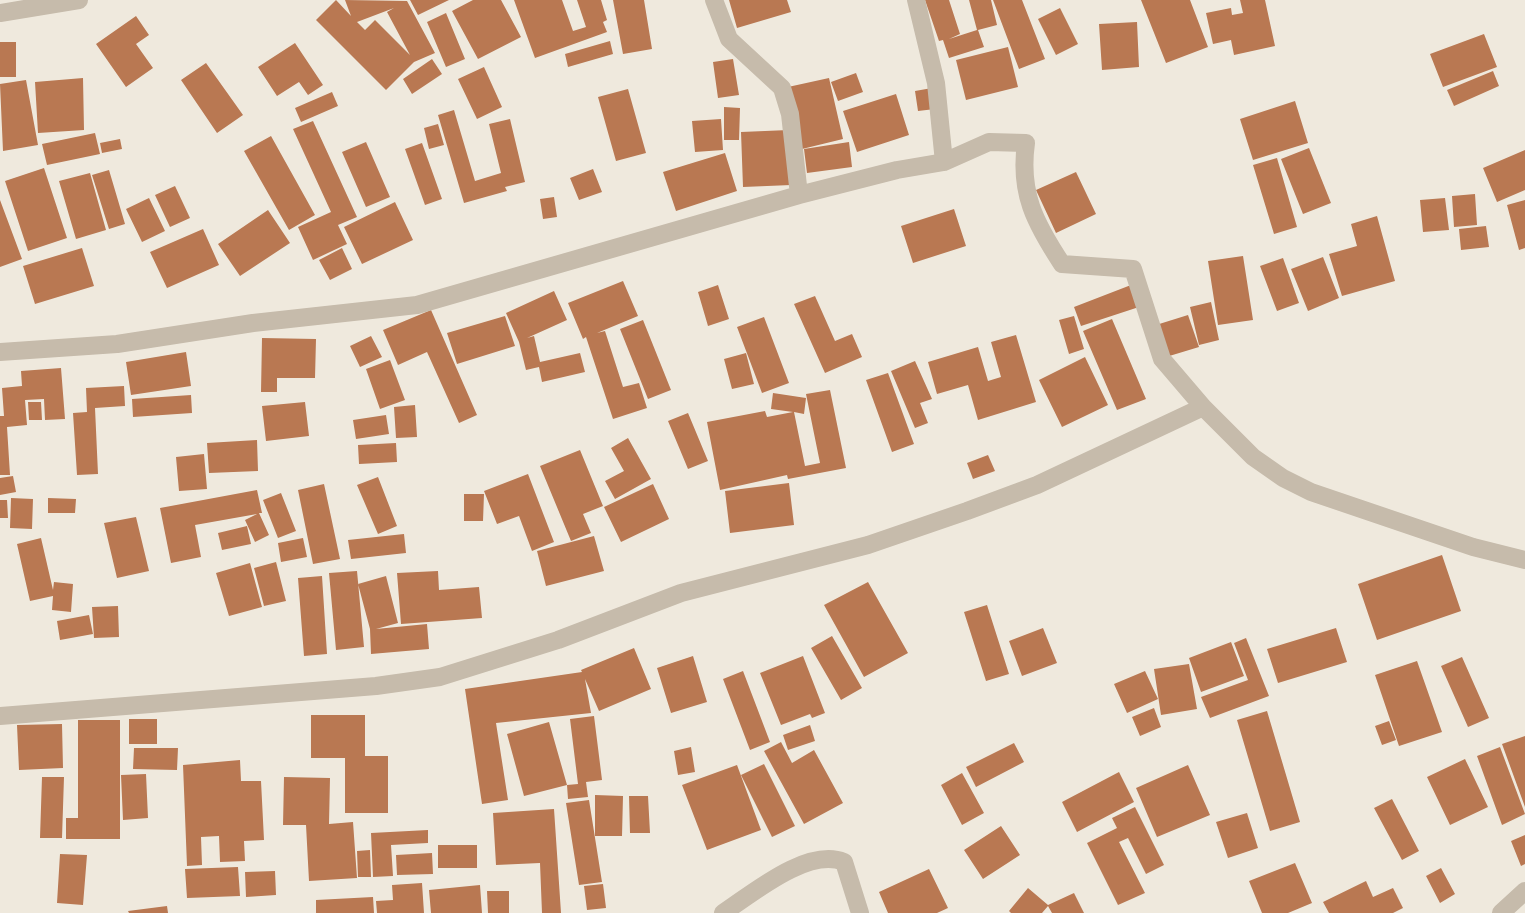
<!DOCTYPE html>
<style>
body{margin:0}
canvas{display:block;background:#efe9dd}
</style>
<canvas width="1525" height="913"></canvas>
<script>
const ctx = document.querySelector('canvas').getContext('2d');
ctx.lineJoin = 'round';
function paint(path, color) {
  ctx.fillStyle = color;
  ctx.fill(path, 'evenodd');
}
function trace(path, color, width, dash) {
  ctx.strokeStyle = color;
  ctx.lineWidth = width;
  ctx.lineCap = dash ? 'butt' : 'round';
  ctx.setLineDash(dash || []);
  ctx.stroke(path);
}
const building = new Path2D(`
 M 336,0 L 351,16 L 345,0 L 407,1 L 435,53 L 414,62 L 386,90 L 316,20 ZM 394,8 L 387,12 L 410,55 L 375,20 L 365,30 L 357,22 Z
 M 410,0 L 449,0 L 418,15 Z
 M 473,0 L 501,0 L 521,37 L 478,59 L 452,11 Z
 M 514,0 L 562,0 L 573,31 L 586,27 L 577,0 L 601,0 L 607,20 L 603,22 L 607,32 L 535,58 Z
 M 613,0 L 644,0 L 652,49 L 623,54 Z
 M 729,0 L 787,0 L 791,12 L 737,28 Z
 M 925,0 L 949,0 L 960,34 L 949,39 L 977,30 L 969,0 L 991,0 L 997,25 L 978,30 L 984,47 L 949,58 L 943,40 L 939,41 Z
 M 993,0 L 1022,0 L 1045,59 L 1019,69 Z
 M 1141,0 L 1190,0 L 1208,47 L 1166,63 Z
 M 1240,0 L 1265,0 L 1275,46 L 1234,55 L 1231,40 L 1213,44 L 1206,13 L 1231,8 L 1232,15 L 1243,13 Z
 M 1060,8 L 1078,44 L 1056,55 L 1038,19 Z
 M 446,13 L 465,59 L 446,67 L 427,22 Z
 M 136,16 L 149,35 L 136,44 L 153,68 L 126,87 L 96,44 Z
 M 1137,22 L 1139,67 L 1102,70 L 1099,24 Z
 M 1484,34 L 1497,67 L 1443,87 L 1430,54 Z
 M 610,41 L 613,54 L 568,67 L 565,54 Z
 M 0,42 L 16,42 L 16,77 L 0,77 Z
 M 295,43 L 323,85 L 308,95 L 299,82 L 277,96 L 258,67 Z
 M 1008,47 L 1018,87 L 966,100 L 956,60 Z
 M 432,59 L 442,74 L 412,94 L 403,79 Z
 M 733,59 L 739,95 L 718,98 L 713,62 Z
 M 206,63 L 243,115 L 217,133 L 181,80 Z
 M 484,67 L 502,107 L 477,119 L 458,79 Z
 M 1493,71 L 1499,86 L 1454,106 L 1447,90 Z
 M 856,73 L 863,92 L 838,101 L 831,82 Z
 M 83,78 L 84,130 L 38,133 L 35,82 Z
 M 829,78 L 843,139 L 802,149 L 788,87 Z
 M 26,80 L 38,145 L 3,151 L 0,84 Z
 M 932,88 L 935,109 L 918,111 L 915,91 Z
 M 628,89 L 646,153 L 616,161 L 598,97 Z
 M 332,92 L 338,106 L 301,122 L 295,108 Z
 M 896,94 L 909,135 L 857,152 L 843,111 Z
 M 1295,101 L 1308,143 L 1253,160 L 1240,119 Z
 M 724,107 L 740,108 L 739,140 L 724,140 Z
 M 454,110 L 475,181 L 501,173 L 489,124 L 510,119 L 525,182 L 505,187 L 507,191 L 464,203 L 438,115 Z
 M 721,119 L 723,150 L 695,152 L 692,121 Z
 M 313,121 L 357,217 L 338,225 L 347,244 L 313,260 L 298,227 L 331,212 L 293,129 Z
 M 438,124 L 444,145 L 429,149 L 424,128 Z
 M 789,130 L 791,185 L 743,187 L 741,132 Z
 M 95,133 L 100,154 L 47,165 L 42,144 Z
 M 271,136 L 315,215 L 289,230 L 244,151 Z
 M 120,139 L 122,149 L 102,153 L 100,143 Z
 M 366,142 L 390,197 L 366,207 L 342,152 Z
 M 849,142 L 852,167 L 807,173 L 804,149 Z
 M 422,143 L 442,199 L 425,205 L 405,149 Z
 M 1309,148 L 1331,203 L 1303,214 L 1281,159 Z
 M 1525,150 L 1525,190 L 1497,202 L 1483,168 Z
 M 725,153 L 737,191 L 676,211 L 663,172 Z
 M 1277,158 L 1297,227 L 1274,234 L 1253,165 Z
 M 44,168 L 67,238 L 28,251 L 5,181 Z
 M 593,169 L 602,192 L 579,200 L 570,178 Z
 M 109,170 L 125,224 L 109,229 L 92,175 Z
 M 1076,172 L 1096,214 L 1056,233 L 1036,190 Z
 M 90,173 L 106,230 L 76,239 L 59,181 Z
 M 175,186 L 190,218 L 170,227 L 155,195 Z
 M 1475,194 L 1477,225 L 1454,227 L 1452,196 Z
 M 554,197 L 557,217 L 543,219 L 540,199 Z
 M 149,198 L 165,231 L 142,242 L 126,209 Z
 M 1445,198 L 1449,230 L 1423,232 L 1420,200 Z
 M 0,200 L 22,259 L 0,267 Z
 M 1525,200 L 1525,248 L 1519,250 L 1507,205 Z
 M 395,202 L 413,240 L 362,264 L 344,227 Z
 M 954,209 L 966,246 L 913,263 L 901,226 Z
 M 268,210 L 290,243 L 240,276 L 218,244 Z
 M 1377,216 L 1395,281 L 1342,296 L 1329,254 L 1357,246 L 1351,224 Z
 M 1486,226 L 1489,247 L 1461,250 L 1459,229 Z
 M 203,229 L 219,265 L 167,288 L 150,252 Z
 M 82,248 L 94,286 L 35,304 L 23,266 Z
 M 342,248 L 352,269 L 330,280 L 319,260 Z
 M 1243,256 L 1253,320 L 1218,325 L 1208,261 Z
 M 1323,257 L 1339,298 L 1308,311 L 1291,269 Z
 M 1283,258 L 1299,303 L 1277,311 L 1260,266 Z
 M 623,281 L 638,316 L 597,333 L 605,331 L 623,387 L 639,383 L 647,408 L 613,419 L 586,337 L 583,339 L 568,303 Z
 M 718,285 L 729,319 L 708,326 L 698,292 Z
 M 1131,285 L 1139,307 L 1081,326 L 1074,307 Z
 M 554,291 L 567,320 L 527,338 L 534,336 L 540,362 L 580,353 L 585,372 L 542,382 L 539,367 L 526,370 L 519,342 L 506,313 Z
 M 815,296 L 835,341 L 852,334 L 862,357 L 825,373 L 794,304 Z
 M 1211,302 L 1219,340 L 1199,345 L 1190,307 Z
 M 431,310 L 477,415 L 459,423 L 427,352 L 398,365 L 383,330 Z
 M 1188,315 L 1199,347 L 1166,357 L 1156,325 Z
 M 505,316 L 515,346 L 457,364 L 447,333 Z
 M 1074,316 L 1084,349 L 1069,354 L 1059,320 Z
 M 764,317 L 789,383 L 762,393 L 737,327 Z
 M 1112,319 L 1146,399 L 1117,410 L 1083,331 Z
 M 643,320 L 671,390 L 648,399 L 620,329 Z
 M 1016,335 L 1036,402 L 978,420 L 968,385 L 937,394 L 928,362 L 978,347 L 988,381 L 1001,377 L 991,342 Z
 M 371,336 L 382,357 L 360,367 L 350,346 Z
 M 262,338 L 316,339 L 315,378 L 277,378 L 277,392 L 261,392 Z
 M 186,352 L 191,386 L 131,395 L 126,362 Z
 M 746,353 L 754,384 L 732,389 L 724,359 Z
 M 1085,357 L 1108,405 L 1062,427 L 1039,380 Z
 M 390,360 L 405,400 L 380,409 L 366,369 Z
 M 915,361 L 932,399 L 920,403 L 928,423 L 915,428 L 891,371 Z
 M 61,368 L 65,419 L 45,420 L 44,399 L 25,400 L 27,425 L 7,427 L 10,475 L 0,475 L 0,416 L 4,416 L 2,388 L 22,386 L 21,371 Z
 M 888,373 L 914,444 L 892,452 L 866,380 Z
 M 124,386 L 125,406 L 95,408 L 98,474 L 77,475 L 73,413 L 87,412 L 86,388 Z
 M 830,390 L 846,468 L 788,479 L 787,475 L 720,490 L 707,422 L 765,411 L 767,417 L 793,412 L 771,409 L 773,393 L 806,398 L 804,414 L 794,412 L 805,466 L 820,463 L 806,394 Z
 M 191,395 L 192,413 L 133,417 L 132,399 Z
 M 28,402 L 41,402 L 42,420 L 29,420 Z
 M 305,402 L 309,436 L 266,441 L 262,406 Z
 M 415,405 L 417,437 L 396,438 L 394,407 Z
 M 688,413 L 708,461 L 688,469 L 668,421 Z
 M 386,415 L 389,434 L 356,439 L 353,420 Z
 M 628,438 L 651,479 L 615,499 L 605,481 L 624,471 L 611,448 Z
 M 257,440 L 258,471 L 209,473 L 207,443 Z
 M 396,443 L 397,462 L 359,464 L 358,445 Z
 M 580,450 L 603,506 L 583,514 L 591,533 L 571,541 L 540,466 Z
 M 204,454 L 207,489 L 179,491 L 176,457 Z
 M 988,455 L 995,471 L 973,479 L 967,463 Z
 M 528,474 L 554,542 L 532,551 L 519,516 L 497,524 L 484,491 Z
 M 13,476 L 16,492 L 0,495 L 0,478 Z
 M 378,477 L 397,526 L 378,534 L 357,485 Z
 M 789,483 L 794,525 L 730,533 L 725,491 Z
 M 324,484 L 340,559 L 313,564 L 298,490 Z
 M 653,484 L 669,519 L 621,542 L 604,507 Z
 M 257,490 L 262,513 L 259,513 L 269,535 L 255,542 L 245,520 L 257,514 L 195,525 L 201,557 L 171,563 L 160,508 Z
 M 281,493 L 296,531 L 278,538 L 263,500 Z
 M 464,494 L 484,494 L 483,521 L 464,521 Z
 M 11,498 L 33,499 L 32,529 L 10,528 Z
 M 48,498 L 76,499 L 75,513 L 48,513 Z
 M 0,500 L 7,500 L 8,518 L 0,518 Z
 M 136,517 L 149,571 L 117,578 L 104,523 Z
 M 247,526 L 251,544 L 222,550 L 218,533 Z
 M 404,534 L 406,553 L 351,559 L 348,540 Z
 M 594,536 L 604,571 L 546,586 L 537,551 Z
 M 41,538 L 53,590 L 54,582 L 73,584 L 71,612 L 52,610 L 53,596 L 30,601 L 17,544 Z
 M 303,538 L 307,557 L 281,562 L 278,543 Z
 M 1442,555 L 1461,611 L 1377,640 L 1358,584 Z
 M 276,562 L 286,601 L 264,606 L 254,568 Z
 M 250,563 L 262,607 L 229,616 L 216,573 Z
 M 357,571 L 364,647 L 336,650 L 329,573 Z
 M 438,571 L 439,590 L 479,587 L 482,618 L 401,624 L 397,573 Z
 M 322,576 L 327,654 L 304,656 L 298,578 Z
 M 386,576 L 398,623 L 376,629 L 427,624 L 429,649 L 371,654 L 370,629 L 358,584 Z
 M 868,582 L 908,653 L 864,677 L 824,605 Z
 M 987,605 L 1009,674 L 986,681 L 964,612 Z
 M 118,606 L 119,637 L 94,638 L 92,607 Z
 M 89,615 L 93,634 L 60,640 L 57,621 Z
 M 1043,628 L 1057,663 L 1022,676 L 1009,641 Z
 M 1336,628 L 1347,662 L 1278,683 L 1267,649 Z
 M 832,636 L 862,688 L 841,700 L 811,648 Z
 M 1246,638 L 1269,696 L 1210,718 L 1201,697 L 1248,680 L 1234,643 Z
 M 1231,642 L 1244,676 L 1201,692 L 1189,658 Z
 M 634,648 L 651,689 L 599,711 L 585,679 L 591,713 L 496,723 L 508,800 L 482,804 L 465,689 L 582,672 L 581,670 Z
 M 693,656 L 707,702 L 671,713 L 657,668 Z
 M 803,656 L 825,713 L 812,718 L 810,714 L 781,725 L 760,673 Z
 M 1462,657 L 1489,718 L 1468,727 L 1441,666 Z
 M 1417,661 L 1442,732 L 1399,746 L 1375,675 Z
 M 1189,664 L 1197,709 L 1161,715 L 1154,669 Z
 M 743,671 L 770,742 L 750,750 L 723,679 Z
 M 1145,671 L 1158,699 L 1127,713 L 1114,684 Z
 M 1154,708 L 1161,727 L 1140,736 L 1132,717 Z
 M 1267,711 L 1300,822 L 1270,831 L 1237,720 Z
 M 311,715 L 365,715 L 365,756 L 388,756 L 388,813 L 345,813 L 345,758 L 311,758 Z
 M 594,716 L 602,780 L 586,782 L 588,797 L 568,799 L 567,785 L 524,796 L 507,734 L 549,722 L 567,785 L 578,784 L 570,719 Z
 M 129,719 L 157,719 L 157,744 L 129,744 Z
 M 78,720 L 120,720 L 120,839 L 66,839 L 66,818 L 78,818 Z
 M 1389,721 L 1396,740 L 1382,745 L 1375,726 Z
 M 62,724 L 63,768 L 19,770 L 17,725 Z
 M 810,725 L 815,741 L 788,750 L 783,735 Z
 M 1525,736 L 1525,807 L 1502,744 Z
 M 781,742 L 792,763 L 814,750 L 843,803 L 804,824 L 764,751 Z
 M 1014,743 L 1024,762 L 976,787 L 966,767 Z
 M 691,747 L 695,772 L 678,775 L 674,751 Z
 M 1500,747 L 1525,814 L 1502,825 L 1477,756 Z
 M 134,748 L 178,748 L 177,770 L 133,769 Z
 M 1465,759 L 1488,807 L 1450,825 L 1427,777 Z
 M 240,760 L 241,781 L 261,781 L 264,840 L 244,841 L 245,861 L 220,862 L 219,836 L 201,837 L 202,865 L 187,866 L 183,765 Z
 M 764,764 L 795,826 L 772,837 L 741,775 Z
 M 737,765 L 761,830 L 707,850 L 682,785 Z
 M 1188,765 L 1210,815 L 1157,837 L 1136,788 Z
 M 1119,772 L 1134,802 L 1077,832 L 1062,802 Z
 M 962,773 L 984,813 L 962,825 L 941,785 Z
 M 146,774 L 148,818 L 123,820 L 121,775 Z
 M 42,777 L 64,777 L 62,838 L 40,838 Z
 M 284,777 L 330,778 L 329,824 L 353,822 L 357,878 L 309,881 L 306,825 L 283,825 Z
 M 595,795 L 623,796 L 622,836 L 595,836 Z
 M 629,796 L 648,796 L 650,833 L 630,833 Z
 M 1392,799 L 1419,851 L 1402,860 L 1374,808 Z
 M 589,800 L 602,882 L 579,885 L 566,803 Z
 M 1135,807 L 1164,865 L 1146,874 L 1128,838 L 1119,842 L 1145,893 L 1118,905 L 1087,843 L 1117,828 L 1112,818 Z
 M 554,809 L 561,913 L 542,913 L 540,863 L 496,865 L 493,813 Z
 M 1247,813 L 1258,848 L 1228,858 L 1216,822 Z
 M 1001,826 L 1020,855 L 983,879 L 964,850 Z
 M 428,830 L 428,843 L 391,845 L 393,876 L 373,877 L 371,833 Z
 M 1525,835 L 1525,864 L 1521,866 L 1511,841 Z
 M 438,845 L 477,845 L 477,868 L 438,868 Z
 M 370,850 L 371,877 L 358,877 L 357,851 Z
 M 432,853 L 433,874 L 397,875 L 396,855 Z
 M 60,854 L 87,855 L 83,905 L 57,903 Z
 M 1295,863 L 1312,903 L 1288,913 L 1262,913 L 1249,881 Z
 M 238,867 L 240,896 L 187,898 L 185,869 Z
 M 1441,868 L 1455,894 L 1440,903 L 1426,876 Z
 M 929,869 L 948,908 L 937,913 L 888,913 L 879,892 Z
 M 275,871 L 276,895 L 246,897 L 245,872 Z
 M 1366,881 L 1373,897 L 1393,888 L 1403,908 L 1393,913 L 1329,913 L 1323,902 Z
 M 422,883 L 424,913 L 377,913 L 376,901 L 393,900 L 392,885 Z
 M 603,884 L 606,908 L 587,910 L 584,886 Z
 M 480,885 L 482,913 L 431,913 L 429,890 Z
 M 1028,888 L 1048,905 L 1074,893 L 1084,913 L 1052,913 L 1048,906 L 1042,913 L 1011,913 L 1009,911 Z
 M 487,891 L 509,891 L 509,913 L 488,913 Z
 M 373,897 L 374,913 L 316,913 L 316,900 Z
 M 167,906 L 168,913 L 129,913 L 128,911 Z`);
const street = new Path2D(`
 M 714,0 L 729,39 L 782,88 L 790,114 L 799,195
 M 916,0 L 936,83 L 944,162
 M 0,13 L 79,0
 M 0,352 L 117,344 L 253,323 L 417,305 L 799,195 L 897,170 L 944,162 L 989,142 L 1026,143 C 1019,193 1035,223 1062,264 L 1133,269 L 1162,359 L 1203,407 L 1037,485 L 967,511 L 868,545 L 681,593 L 558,640 L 440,677 L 376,686 L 0,716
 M 1203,407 L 1253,457 L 1283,478 L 1311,492 L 1473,547 L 1525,560
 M 723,913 C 753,893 808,847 844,862 L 860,913
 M 1501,913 L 1525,891`);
paint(building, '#b97852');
trace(street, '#c6bbab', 18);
</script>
